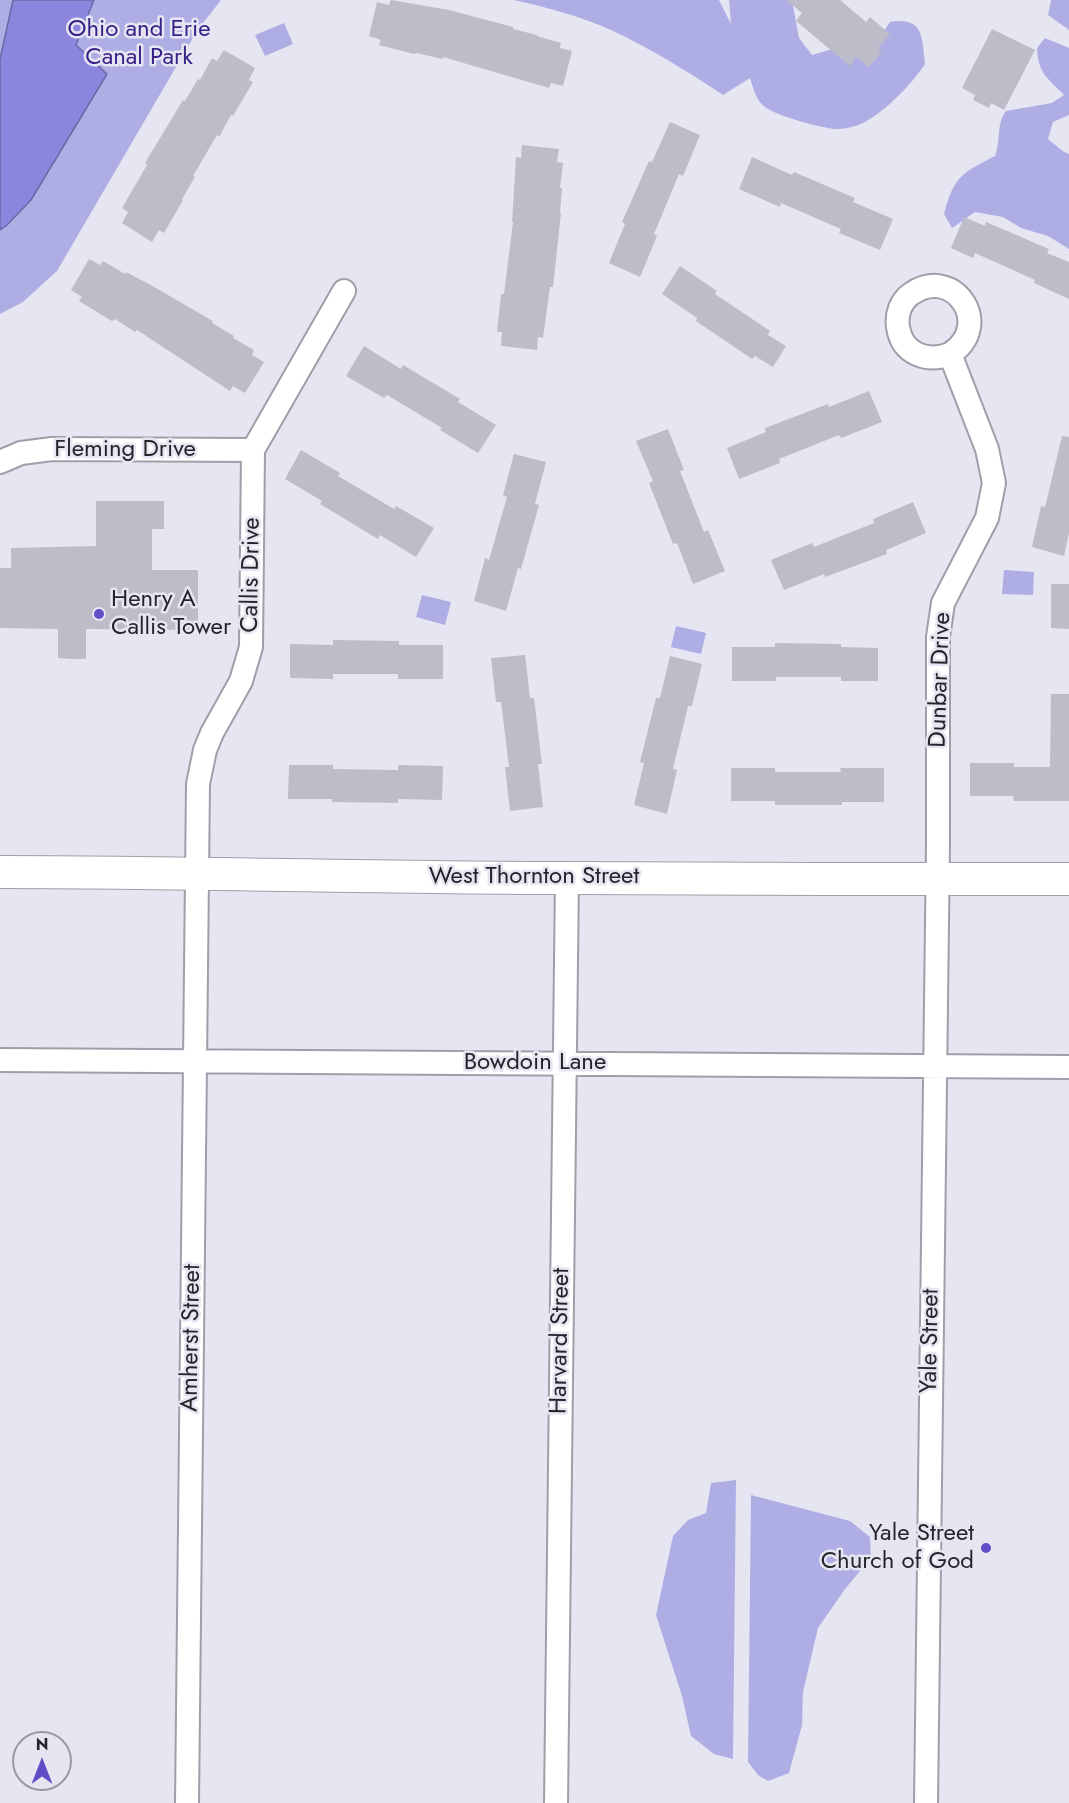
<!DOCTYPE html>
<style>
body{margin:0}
#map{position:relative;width:1069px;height:1803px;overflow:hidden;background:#e6e6f2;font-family:Jost,sans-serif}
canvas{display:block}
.north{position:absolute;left:12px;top:1731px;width:60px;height:60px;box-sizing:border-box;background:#e6e6f2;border:2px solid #9999a2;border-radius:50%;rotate:0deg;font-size:16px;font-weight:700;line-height:24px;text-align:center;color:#252529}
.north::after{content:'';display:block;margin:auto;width:21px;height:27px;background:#604ec7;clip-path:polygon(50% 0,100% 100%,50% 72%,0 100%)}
</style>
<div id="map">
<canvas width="1069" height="1803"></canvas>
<div class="north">N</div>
</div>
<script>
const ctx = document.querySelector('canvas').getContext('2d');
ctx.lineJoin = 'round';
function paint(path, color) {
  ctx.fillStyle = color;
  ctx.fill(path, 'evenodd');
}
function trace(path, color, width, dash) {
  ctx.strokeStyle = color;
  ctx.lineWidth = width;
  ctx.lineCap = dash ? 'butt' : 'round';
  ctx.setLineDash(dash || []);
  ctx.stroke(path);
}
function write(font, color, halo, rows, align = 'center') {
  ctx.font = font + ' Jost,sans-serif';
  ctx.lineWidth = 5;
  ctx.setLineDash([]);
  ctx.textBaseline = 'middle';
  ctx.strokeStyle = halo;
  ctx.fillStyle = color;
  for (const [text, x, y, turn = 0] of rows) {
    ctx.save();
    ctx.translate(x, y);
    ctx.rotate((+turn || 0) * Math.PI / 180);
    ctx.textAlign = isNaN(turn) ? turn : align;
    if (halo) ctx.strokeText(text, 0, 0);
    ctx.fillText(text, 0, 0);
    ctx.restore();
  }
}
const green = new Path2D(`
 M 0,0 L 13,0 L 0,59 Z
 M 94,0 L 221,0 L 197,31 L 57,271 L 23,302 L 0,314 L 0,230 L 6,226 L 31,200 L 52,167 L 76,45 Z
 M 514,0 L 719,0 L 731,24 L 729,0 L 792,0 L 799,38 L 812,55 L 843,46 L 868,55 L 890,22 C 924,16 922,38 925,64 C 912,84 883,114 861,124 C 856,126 845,129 839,129 C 827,130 778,116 768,109 C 756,102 754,90 750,78 L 723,95 C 687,71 650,48 611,30 C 580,16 546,7 514,0 Z
 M 1051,0 L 1069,0 L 1069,30 L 1048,15 Z
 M 284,23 L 293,44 L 265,56 L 255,35 Z
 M 1045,38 L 1069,48 L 1069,115 L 1053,122 L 1048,139 L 1064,152 L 1069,154 L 1069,249 L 1048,236 L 1021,228 L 1003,217 L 975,212 L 952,228 L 944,214 C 954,176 962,173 995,156 C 1001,141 996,124 1006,111 L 1052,103 L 1064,95 C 1048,78 1038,74 1037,48 Z
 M 1004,570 L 1034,572 L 1033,595 L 1002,594 Z
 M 422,595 L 451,602 L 445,625 L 416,617 Z
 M 676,626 L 706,633 L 701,654 L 671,647 Z
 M 736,1480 L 733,1759 L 714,1754 L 691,1736 L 682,1696 L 656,1615 L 673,1536 L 688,1520 L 706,1513 L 711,1483 Z
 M 751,1495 L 850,1521 L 870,1537 L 871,1558 L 845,1589 L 818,1628 L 803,1692 L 802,1725 L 789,1773 L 768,1781 L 758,1775 L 748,1762 Z`);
const water = new Path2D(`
 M 13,0 L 94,0 L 76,45 L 107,74 L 31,200 L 6,226 L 0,230 L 0,59 Z`);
const building = new Path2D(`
 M 391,0 L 449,10 L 513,27 L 513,29 L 537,35 L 537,36 L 561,43 L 560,48 L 572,51 L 563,86 L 551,83 L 549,88 L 443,57 L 443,59 L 416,53 L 414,54 L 379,45 L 381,40 L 369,36 L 377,2 L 389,5 Z
 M 786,0 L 840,0 L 866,22 L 870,17 L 890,34 L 878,49 L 882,52 L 869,67 L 856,57 L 850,66 L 796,21 L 802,13 Z
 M 992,29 L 1035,50 L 1004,110 L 991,103 L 989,108 L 973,100 L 975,95 L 962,88 Z
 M 224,50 L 255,68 L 249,80 L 253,82 L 233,116 L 231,115 L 219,137 L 217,135 L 193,176 L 195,177 L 182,199 L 183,200 L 164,233 L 159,230 L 152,242 L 122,223 L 128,212 L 122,208 L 147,165 L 145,163 L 183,100 L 185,101 L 198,79 L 200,80 L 212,58 L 217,61 Z
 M 670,122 L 700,135 L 683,176 L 679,174 L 654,234 L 657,236 L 640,277 L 609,263 L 625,224 L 622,222 L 649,161 L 652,162 Z
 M 522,145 L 559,149 L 557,162 L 563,163 L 560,188 L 562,188 L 560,213 L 561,213 L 553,287 L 550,287 L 543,338 L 538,337 L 537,350 L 501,346 L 502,332 L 497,332 L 501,294 L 504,294 L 513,222 L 512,222 L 516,157 L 521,158 Z
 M 752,157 L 792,175 L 794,172 L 855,198 L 853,202 L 893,219 L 880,250 L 839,233 L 841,229 L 781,203 L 780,207 L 739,189 Z
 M 964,217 L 985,226 L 986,222 L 1049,249 L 1047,253 L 1069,262 L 1069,299 L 1034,283 L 1035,280 L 975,253 L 973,258 L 951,248 Z
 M 89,259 L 100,265 L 103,261 L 125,274 L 126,272 L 149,284 L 206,317 L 213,321 L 212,323 L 234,336 L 233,338 L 254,350 L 252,355 L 264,362 L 245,393 L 233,386 L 230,391 L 137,330 L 135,332 L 115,319 L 112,321 L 110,320 L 79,301 L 82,297 L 71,290 Z
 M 680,266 L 717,291 L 715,294 L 770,331 L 768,335 L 786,346 L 773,367 L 755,356 L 752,359 L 696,321 L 697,318 L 662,294 Z
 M 364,346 L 401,369 L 403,365 L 460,399 L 458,402 L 496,425 L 478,453 L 440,430 L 442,428 L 387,395 L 384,398 L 346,376 Z
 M 869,391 L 882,422 L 841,438 L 839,435 L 779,459 L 780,463 L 739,479 L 727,448 L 766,432 L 765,428 L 828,404 L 829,407 Z
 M 668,429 L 684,470 L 680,471 L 704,532 L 708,530 L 725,571 L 693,584 L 677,543 L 673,544 L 649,483 L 653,481 L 636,441 Z
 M 1062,436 L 1069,437 L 1069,533 L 1064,556 L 1032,547 L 1041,506 L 1045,507 Z
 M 301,450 L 340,473 L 338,476 L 394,509 L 396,506 L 434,528 L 416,557 L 380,535 L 378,539 L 320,504 L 322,501 L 285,479 Z
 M 514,454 L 546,462 L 535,504 L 539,505 L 521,569 L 518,568 L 506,611 L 474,601 L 485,558 L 489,560 L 507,497 L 503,495 Z
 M 96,501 L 164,501 L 164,529 L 152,529 L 152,570 L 198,570 L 198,630 L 86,629 L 86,659 L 71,659 L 58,658 L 58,629 L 0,628 L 0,568 L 11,568 L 11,548 L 96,546 Z
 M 913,502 L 926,533 L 886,550 L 887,554 L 825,577 L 824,574 L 784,590 L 771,560 L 812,543 L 814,547 L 874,523 L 873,519 Z
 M 1051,584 L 1069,584 L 1069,629 L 1051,628 Z
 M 333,640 L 399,641 L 399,645 L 443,645 L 443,679 L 398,679 L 398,674 L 333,674 L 333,679 L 290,678 L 290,644 L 333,645 Z
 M 775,643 L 841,644 L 841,647 L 878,648 L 878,681 L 841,681 L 841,677 L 776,677 L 776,681 L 732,681 L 732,647 L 775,647 Z
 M 525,655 L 530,698 L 534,698 L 542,764 L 538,764 L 543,807 L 510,811 L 505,767 L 509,767 L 501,702 L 496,702 L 491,658 Z
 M 670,656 L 702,664 L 692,706 L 688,706 L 673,769 L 677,770 L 667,814 L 634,805 L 644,763 L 640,762 L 656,698 L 660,698 Z
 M 1051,694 L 1069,694 L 1069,801 L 1014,801 L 1013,796 L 970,796 L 970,763 L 1014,763 L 1014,767 L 1050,767 Z
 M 289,765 L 333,765 L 333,769 L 398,770 L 398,765 L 443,766 L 442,800 L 398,799 L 398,803 L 332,802 L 332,799 L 288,799 Z
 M 731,768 L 775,768 L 775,772 L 841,772 L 840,768 L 884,768 L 884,802 L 842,802 L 842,805 L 775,805 L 775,801 L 731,801 Z`);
const street = new Path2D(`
 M 0,462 L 21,453 L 52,449 L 253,450
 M 0,1060 L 1069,1067
 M 187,1803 L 198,784 L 205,750 L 212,733 L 241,681 L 251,647 L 253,450 L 344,291
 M 556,1803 L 567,878
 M 926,1803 L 938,843 L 938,637 L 943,603 L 987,518 L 994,483 L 987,449 L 950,354 C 995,325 953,264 911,294 C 901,301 896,314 898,327 C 902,354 927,363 950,354`);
const secondary = new Path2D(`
 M 0,872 C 190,872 380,878 569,878 C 736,879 902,879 1069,879`);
const markers = [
 [99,614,6,"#604ec7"],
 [986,1548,6,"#604ec7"]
];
const parkNames = [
 ["Ohio and Erie",139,30],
 ["Canal Park",139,58]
];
const streetNames = [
 ["Fleming Drive",125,450],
 ["Callis Drive",252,575,-89],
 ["Dunbar Drive",941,680,-88],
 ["West Thornton Street",534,877],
 ["Bowdoin Lane",535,1063],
 ["Amherst Street",192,1338,-89],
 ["Harvard Street",561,1341,-89],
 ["Yale Street",931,1341,-89]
];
const poiNames = [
 ["Henry A",111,600],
 ["Callis Tower",111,628],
 ["Yale Street",974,1534,"right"],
 ["Church of God",974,1562,"right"]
];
paint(green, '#aeaee5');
paint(water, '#8a85dd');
trace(water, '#6c68a7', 1.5);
paint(building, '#bdbdc9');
trace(street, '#9e9fa9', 26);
trace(secondary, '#9e9fa9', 34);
trace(street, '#fff', 22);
trace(secondary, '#fff', 32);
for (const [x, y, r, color] of markers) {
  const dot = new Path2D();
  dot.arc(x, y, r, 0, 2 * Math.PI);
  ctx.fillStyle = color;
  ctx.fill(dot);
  trace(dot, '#e6e6f2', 2);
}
write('24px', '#382187', '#e6e6f2', parkNames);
write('24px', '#252529', '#e6e6f2', streetNames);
write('24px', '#252529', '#e6e6f2', poiNames, 'left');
</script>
